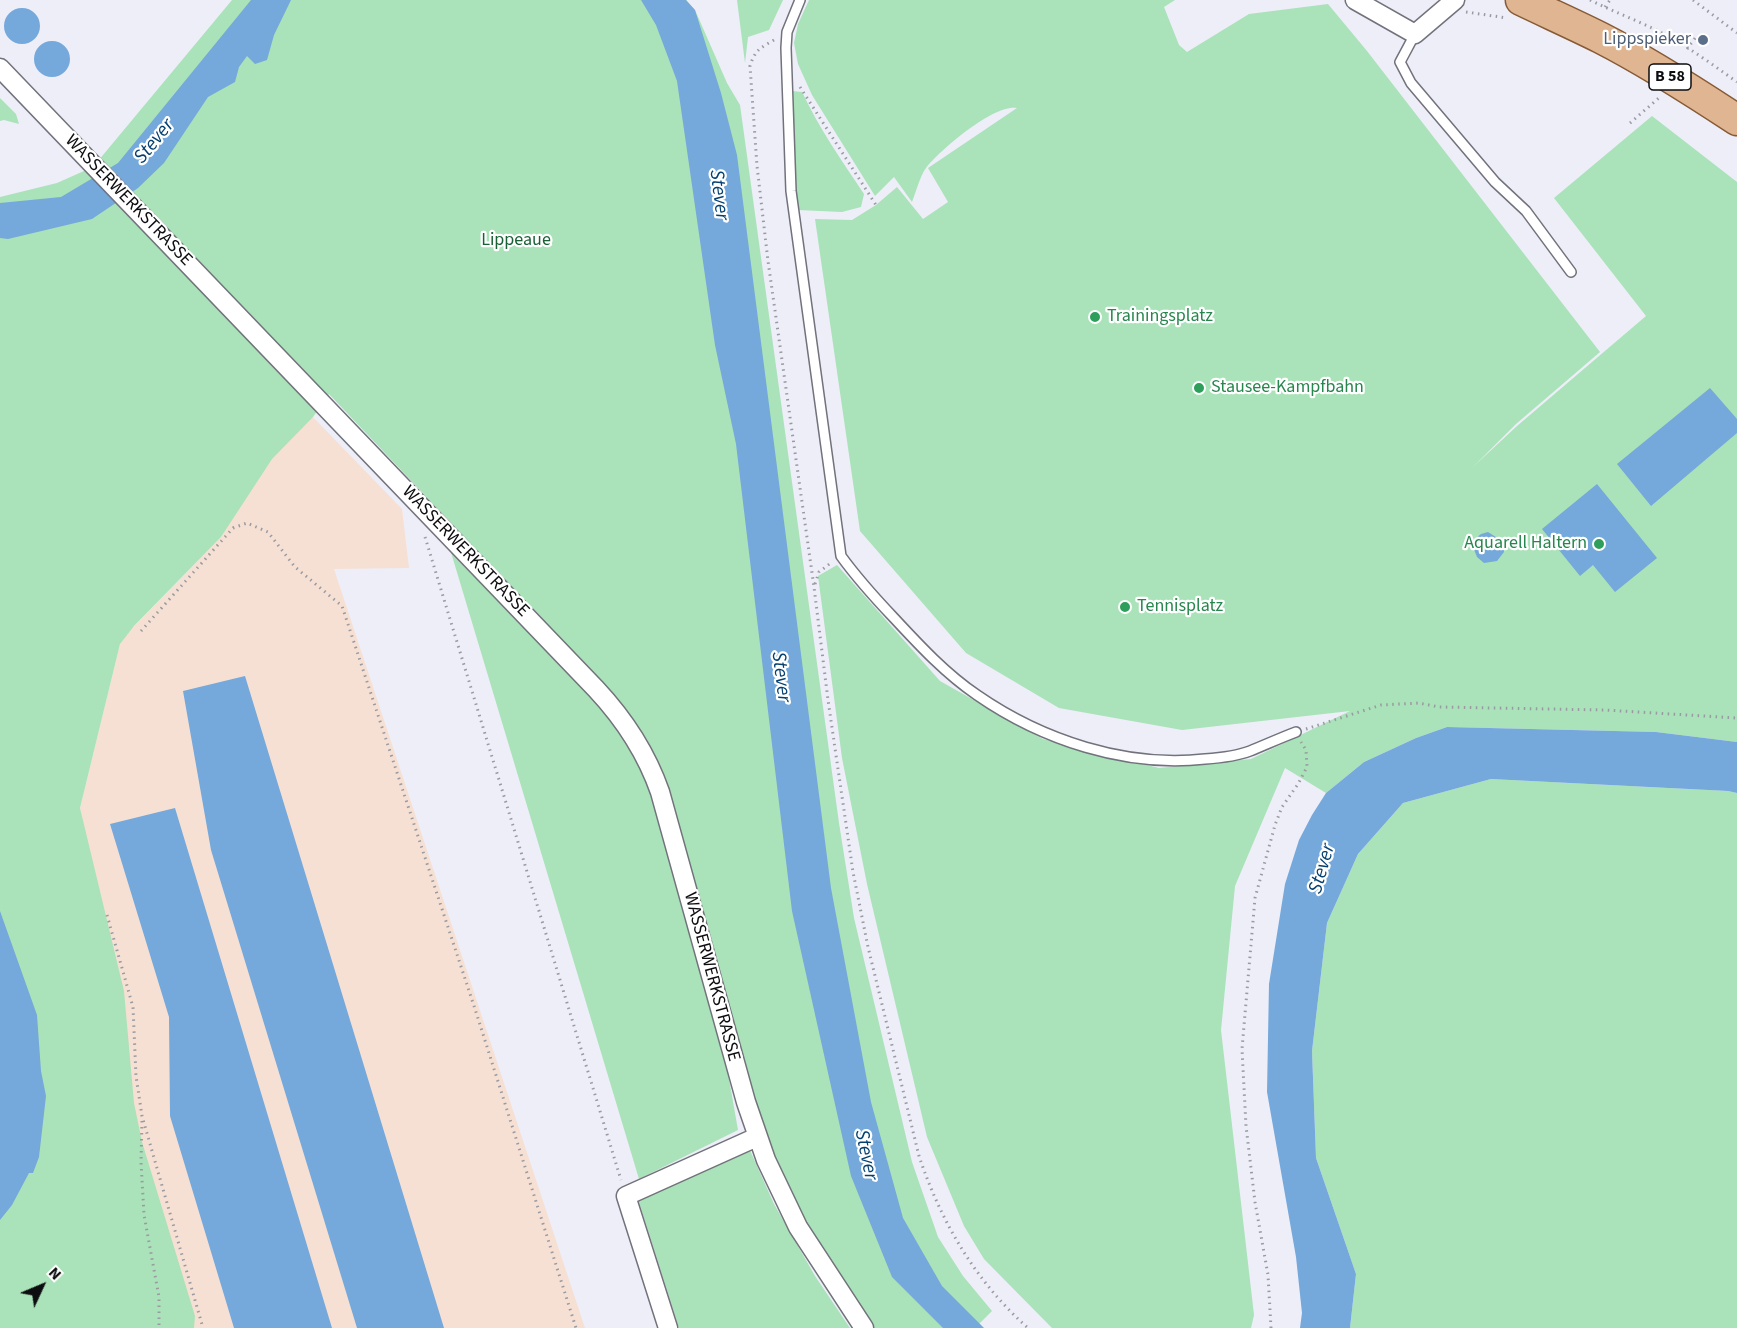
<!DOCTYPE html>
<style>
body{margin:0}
#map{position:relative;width:1737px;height:1328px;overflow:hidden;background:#edeef8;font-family:"Source Sans 3",sans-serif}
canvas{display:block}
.north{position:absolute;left:12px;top:1256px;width:60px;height:60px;-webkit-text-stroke:4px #fff;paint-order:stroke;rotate:46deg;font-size:16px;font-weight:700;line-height:24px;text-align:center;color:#0d0d10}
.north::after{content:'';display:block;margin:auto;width:21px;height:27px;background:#0d0d10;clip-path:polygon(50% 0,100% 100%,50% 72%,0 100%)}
</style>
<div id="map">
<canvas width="1737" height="1328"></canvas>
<div class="north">N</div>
</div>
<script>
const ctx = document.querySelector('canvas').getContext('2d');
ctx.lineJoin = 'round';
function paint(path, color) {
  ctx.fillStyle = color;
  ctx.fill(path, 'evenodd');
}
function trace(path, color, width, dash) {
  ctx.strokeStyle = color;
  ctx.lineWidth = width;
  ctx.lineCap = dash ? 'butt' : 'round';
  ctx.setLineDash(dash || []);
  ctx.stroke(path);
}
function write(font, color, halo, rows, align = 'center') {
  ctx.font = font + ' "Source Sans 3",sans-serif';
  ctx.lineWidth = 4.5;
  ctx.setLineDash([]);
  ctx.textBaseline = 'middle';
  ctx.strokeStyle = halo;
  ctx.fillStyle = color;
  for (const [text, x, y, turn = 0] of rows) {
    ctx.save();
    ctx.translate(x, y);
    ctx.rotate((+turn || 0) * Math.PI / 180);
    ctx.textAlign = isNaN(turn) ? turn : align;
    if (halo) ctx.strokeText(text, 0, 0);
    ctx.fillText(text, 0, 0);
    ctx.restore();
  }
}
const industrial = new Path2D(`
 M 310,414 L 402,509 L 409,568 L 334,569 L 585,1328 L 158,1328 L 80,808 L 121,640 L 221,537 L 269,460 Z`);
const green = new Path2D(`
 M 232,0 L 686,0 L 695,10 L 727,83 L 740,105 L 839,823 L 854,918 L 912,1162 L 938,1237 L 963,1276 L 992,1311 L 975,1328 L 872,1328 L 806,1231 L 773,1162 L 700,915 L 738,1130 L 639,1179 L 438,509 L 329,394 L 313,417 L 272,459 L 221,537 L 134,626 L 120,644 L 80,808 L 124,991 L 134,1103 L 142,1142 L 195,1316 L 194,1328 L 0,1328 L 0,197 L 57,183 L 93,167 Z
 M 737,0 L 783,0 L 769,30 L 748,37 L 745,63 Z
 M 809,0 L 1175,0 L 1164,7 L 1179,45 L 1187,52 L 1249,14 L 1328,4 L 1367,51 L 1600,352 L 1516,424 L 1473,467 L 1517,426 L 1646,316 L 1554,198 L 1652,116 L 1737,182 L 1737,742 L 1656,732 L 1447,727 L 1416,738 L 1364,762 L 1326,793 L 1285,768 L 1235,886 L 1221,1030 L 1254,1315 L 1251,1328 L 1052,1328 L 984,1259 L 964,1226 L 927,1137 L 867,884 L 842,758 L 818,576 L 837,565 L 940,681 L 1043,739 L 1159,768 L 1251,759 L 1350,711 L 1182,730 L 1059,708 L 966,653 L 860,531 L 815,219 L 852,220 L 876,205 L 897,187 L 923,219 L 948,202 L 928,168 L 1017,108 C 994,104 941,149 926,168 C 920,176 916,192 912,202 L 894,177 L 875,196 L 812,95 L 798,64 L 794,43 L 798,24 Z
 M 792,91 L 802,92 C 819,128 842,161 864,194 L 861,207 L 842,212 L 798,210 L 793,161 Z
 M 0,98 L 16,114 L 19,124 L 4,120 L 0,121 Z
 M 1491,779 L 1728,791 L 1737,793 L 1737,1328 L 1350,1328 L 1356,1274 L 1316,1158 L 1312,1051 L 1327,923 L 1358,854 L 1403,803 Z
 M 749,1148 L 774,1204 L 815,1276 L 850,1328 L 679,1328 L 638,1199 Z`);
const water = new Path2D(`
 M 251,0 L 291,0 L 274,35 L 267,60 L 255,64 L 247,56 L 239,67 L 235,82 L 208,97 L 164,163 L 138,188 L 92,219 L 8,239 L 0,238 L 0,203 L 61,197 L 118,163 Z
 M 641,0 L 686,0 L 695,10 L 721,93 L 737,155 L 831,888 L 871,1102 L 903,1218 L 942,1286 L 984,1328 L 943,1328 L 892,1277 L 851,1176 L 792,911 L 736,444 L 715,345 L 677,81 L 656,25 Z
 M4 26a18 18 0 1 1 36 0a18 18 0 1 1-36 0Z
 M34 59a18 18 0 1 1 36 0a18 18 0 1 1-36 0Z
 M 1710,388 L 1737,419 L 1737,433 L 1651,506 L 1617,464 Z
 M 1597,484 L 1657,558 L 1615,592 L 1593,565 L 1580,576 L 1542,529 Z
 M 1488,532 L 1502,541 L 1504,552 L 1497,561 L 1484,563 L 1477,557 L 1471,542 L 1481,534 Z
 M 245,676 L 444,1328 L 357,1328 L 211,850 L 183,691 Z
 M 1447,727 L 1656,732 L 1737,742 L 1737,793 L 1728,791 L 1491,779 L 1403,803 L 1358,854 L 1327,923 L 1312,1051 L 1316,1158 L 1356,1274 L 1350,1328 L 1300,1328 L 1302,1313 L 1296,1257 L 1267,1092 L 1269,984 L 1285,884 L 1299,840 L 1312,815 L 1326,793 L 1364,762 L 1416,738 Z
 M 175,808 L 332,1328 L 234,1328 L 170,1116 L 169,1017 L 110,824 Z
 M 0,911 L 37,1015 L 41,1071 L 46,1096 L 39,1157 L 33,1173 L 29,1173 L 12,1205 L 0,1220 Z`);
const path = new Path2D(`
 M 1590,0 C 1614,12 1639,21 1662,33 C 1689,47 1713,65 1737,82
 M 1693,0 L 1737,33
 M 1605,7 L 1610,0
 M 1466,12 L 1507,18
 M 774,40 C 760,48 755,50 750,66 L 757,166 L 768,261 L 814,587 L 828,700 L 853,872 L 868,947 L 919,1156 C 941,1222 976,1282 1028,1328
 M 1687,49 L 1696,37
 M 800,87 L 876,205
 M 1630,123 L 1660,97
 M 425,537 L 621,1180
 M 815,584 L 819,572 L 832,562
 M 141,631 L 233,528 L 247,523 L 268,532 L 295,567 L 342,606 L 476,1012 L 576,1328
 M 1306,729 L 1381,705 L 1419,703 L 1439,707 L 1605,710 L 1737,718
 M 107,915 L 133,1007 L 136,1076 L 142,1116 L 203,1328
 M 142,1121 L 141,1162 L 144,1215 L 159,1297 L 159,1328
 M 1271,1328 L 1268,1275 L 1255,1202 L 1246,1126 L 1242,1049 L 1255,898 L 1275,825 L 1282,807 L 1298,784 L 1307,767 L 1306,750 L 1301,742`);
const service = new Path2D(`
 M 800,0 L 787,32 L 786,48 L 791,191 L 841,556 C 857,578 875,598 894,618 C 920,646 946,674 977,695 C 1042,740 1126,768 1205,759 C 1219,758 1237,756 1250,751 C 1265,745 1280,738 1296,732
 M 1415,34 L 1400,62 L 1411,83 L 1495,182 L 1526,211 L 1571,272`);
const minor = new Path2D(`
 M 1355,0 L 1415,34 L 1455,0
 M 0,68 L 596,689 C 625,720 646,752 660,792 L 746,1102 L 766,1160 L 798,1227 L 864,1328
 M 668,1328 L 626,1196 L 757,1137`);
const primary = new Path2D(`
 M 1521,0 C 1548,13 1575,25 1601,38 C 1648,62 1693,91 1737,120`);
const markers = [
 [1703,40,6,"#5c6f8a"],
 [1095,317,6,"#2e9e5b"],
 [1199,388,6,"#2e9e5b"],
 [1599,544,6,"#2e9e5b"],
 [1125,607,6,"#2e9e5b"]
];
const shields = [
 [1670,77,42]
];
const shieldNames = [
 ["B 58",1670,77]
];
const serviceNames = [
 ["Lippspieker",1691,40]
];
const streetNames = [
 ["WASSERWERKSTRASSE",128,201,46],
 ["WASSERWERKSTRASSE",465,552,46],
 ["WASSERWERKSTRASSE",711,977,75]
];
const parkNames = [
 ["Lippeaue",516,241]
];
const leisureNames = [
 ["Trainingsplatz",1107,317],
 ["Stausee-Kampfbahn",1211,388],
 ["Aquarell Haltern",1587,544,"right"],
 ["Tennisplatz",1137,607]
];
const waterNames = [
 ["Stever",155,142,-51],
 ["Stever",718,195,83],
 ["Stever",780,677,83],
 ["Stever",1323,869,-74],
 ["Stever",865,1155,78]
];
paint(industrial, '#f6e0d3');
paint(green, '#aae2b9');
paint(water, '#75a8db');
trace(service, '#71727b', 12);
trace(minor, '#71727b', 21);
trace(primary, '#875a35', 33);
trace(path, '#9a9ba2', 3, [1.5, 4.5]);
trace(service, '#fff', 9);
trace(minor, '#fff', 18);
trace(primary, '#dfb592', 30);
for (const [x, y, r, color] of markers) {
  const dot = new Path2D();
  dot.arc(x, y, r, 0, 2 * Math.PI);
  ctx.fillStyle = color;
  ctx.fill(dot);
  trace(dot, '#fff', 2);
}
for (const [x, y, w] of shields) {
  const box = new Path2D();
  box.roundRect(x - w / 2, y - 13, w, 26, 4.5);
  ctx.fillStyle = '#fff';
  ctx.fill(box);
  trace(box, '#0d0d10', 1.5);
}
write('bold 16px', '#0d0d10', null, shieldNames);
write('18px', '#4e5e75', '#fff', serviceNames, 'right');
write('18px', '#0d0d10', '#fff', streetNames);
write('18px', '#196035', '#fff', parkNames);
write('18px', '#27864d', '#fff', leisureNames, 'left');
write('italic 20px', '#044070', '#fff', waterNames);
</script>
